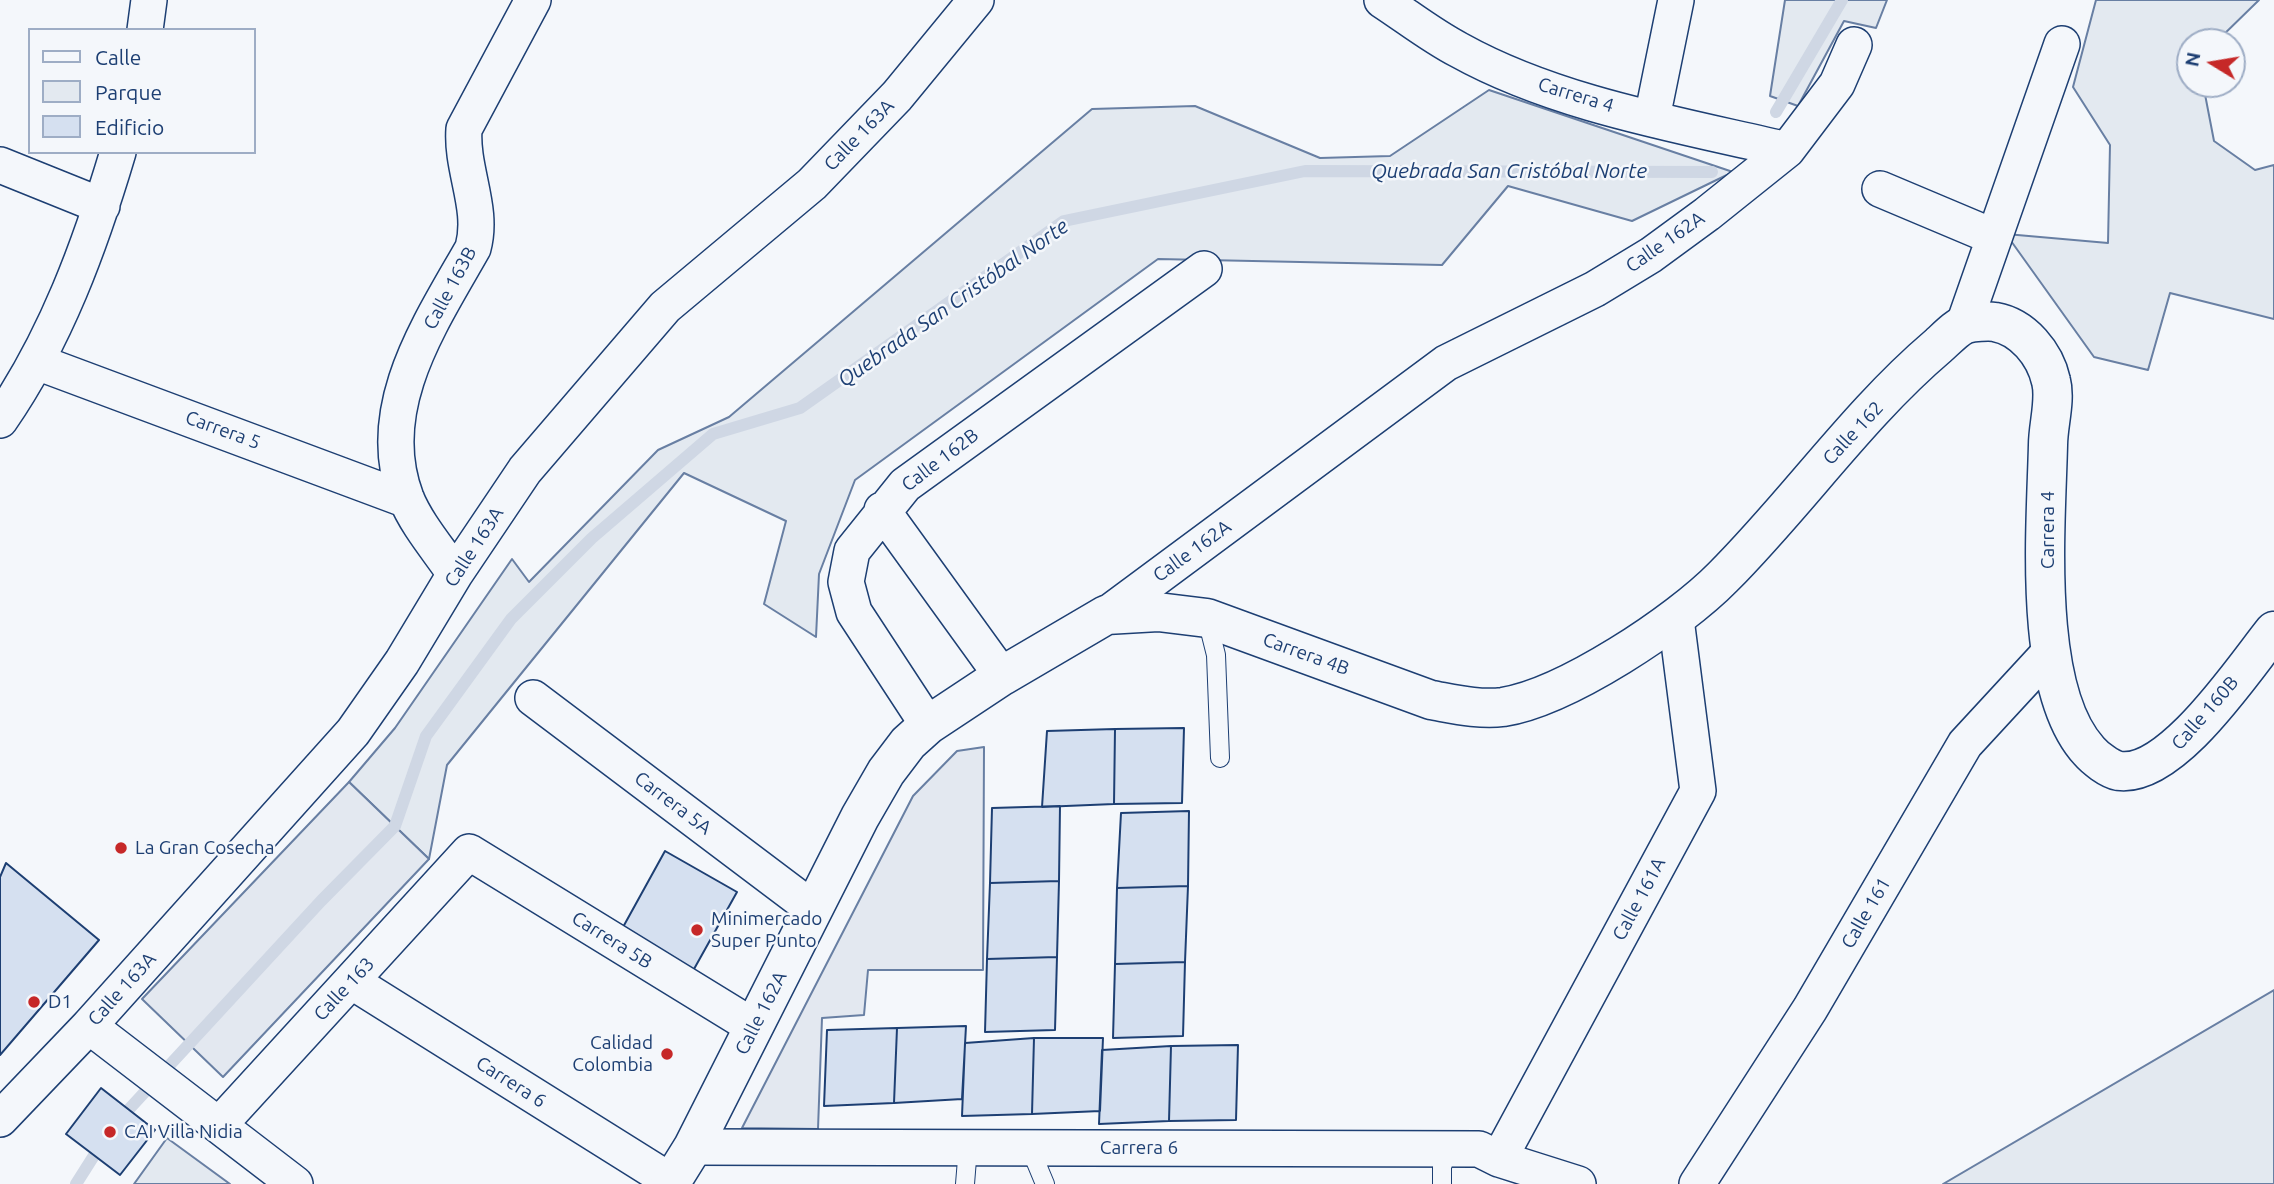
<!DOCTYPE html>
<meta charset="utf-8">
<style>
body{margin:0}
#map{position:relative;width:2274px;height:1184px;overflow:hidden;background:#f4f7fb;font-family:Ubuntu,sans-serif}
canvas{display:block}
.legend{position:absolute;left:28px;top:28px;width:228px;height:126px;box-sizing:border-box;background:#f4f7fb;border:2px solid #9eadc5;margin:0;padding:9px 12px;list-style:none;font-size:21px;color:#1d3f73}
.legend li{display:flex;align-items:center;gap:14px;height:35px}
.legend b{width:35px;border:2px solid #9eadc5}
.north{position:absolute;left:2176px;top:28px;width:70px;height:70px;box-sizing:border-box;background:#f4f7fb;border:2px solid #9eadc5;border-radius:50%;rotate:281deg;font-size:19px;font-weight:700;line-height:28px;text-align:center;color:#1d3f73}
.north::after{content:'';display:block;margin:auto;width:24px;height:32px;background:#c62828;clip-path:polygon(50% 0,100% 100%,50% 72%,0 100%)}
</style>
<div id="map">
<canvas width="2274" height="1184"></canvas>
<ul class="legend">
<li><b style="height:9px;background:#f4f7fb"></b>Calle</li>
<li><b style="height:19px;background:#e3e9f0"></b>Parque</li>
<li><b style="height:19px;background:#d5e0f0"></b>Edificio</li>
</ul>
<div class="north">N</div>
</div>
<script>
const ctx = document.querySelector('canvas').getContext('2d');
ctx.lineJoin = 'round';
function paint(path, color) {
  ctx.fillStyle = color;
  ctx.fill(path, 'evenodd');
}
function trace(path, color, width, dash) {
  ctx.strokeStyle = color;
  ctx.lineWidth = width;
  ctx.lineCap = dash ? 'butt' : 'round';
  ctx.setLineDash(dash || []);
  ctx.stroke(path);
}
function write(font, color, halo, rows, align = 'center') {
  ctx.font = font + ' Ubuntu,sans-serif';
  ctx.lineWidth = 5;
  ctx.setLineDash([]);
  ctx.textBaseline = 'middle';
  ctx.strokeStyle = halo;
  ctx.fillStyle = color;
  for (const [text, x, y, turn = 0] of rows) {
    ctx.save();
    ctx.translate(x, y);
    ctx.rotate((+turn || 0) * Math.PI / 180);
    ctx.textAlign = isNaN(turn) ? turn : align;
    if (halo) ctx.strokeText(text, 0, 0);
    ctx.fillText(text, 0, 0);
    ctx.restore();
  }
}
const green = new Path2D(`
 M 1785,0 L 1887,0 L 1876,28 L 1844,21 L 1798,106 L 1770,96 Z
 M 2096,0 L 2259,0 L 2216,42 L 2190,42 L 2190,84 L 2203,84 L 2214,141 L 2255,170 L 2274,165 L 2274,319 L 2170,293 L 2148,370 L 2094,357 L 2006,234 L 2108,243 L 2110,145 L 2073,87 Z
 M 1489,90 L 1733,172 L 1632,221 L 1508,186 L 1442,265 L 1158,259 L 855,480 L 819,574 L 816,637 L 764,604 L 786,521 L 684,473 L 447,765 L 429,859 L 349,782 L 395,728 L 512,559 L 529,582 L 658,450 L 729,417 L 1092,109 L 1195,106 L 1320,158 L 1390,156 Z
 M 2274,990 L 2274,1184 L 1943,1184 Z
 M 167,1138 L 230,1184 L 134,1184 Z`);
const parking = new Path2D(`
 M 984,747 L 983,970 L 868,970 L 864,1015 L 822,1018 L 818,1129 L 742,1128 L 913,796 L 957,751 Z
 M 349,782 L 429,859 L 223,1077 L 142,999 Z`);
const stream = new Path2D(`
 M 1776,112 L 1842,0
 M 119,1120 L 321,901 L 395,826 L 426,736 L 511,619 L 592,538 L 713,434 L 800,408 L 1064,221 L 1305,171 L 1712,172
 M 76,1184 L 102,1143`);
const building = new Path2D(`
 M 1184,728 L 1182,803 L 1114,804 L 1115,729 Z
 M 1115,729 L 1114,804 L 1042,807 L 1047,731 Z
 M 1060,806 L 1059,881 L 990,883 L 992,808 Z
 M 1189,811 L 1188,886 L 1117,888 L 1121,813 Z
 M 665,851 L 737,892 L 689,978 L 617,938 Z
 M 6,863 L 99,940 L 0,1055 L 0,877 Z
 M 1059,881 L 1057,957 L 987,959 L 990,883 Z
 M 1188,886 L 1185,962 L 1115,964 L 1117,888 Z
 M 1057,957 L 1055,1030 L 985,1032 L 987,959 Z
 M 1185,962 L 1183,1036 L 1113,1038 L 1115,964 Z
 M 966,1026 L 962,1099 L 894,1103 L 897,1028 Z
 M 897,1028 L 894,1103 L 824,1106 L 827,1030 Z
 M 1034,1038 L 1032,1114 L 962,1116 L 965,1043 Z
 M 1034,1038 L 1103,1038 L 1100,1111 L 1032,1114 Z
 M 1238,1045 L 1236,1120 L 1169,1121 L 1171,1046 Z
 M 1171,1046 L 1169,1121 L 1099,1124 L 1102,1050 Z
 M 101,1088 L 155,1130 L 120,1175 L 66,1134 Z`);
const service = new Path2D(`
 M 1207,619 L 1216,655 L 1220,758
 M 1030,1148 L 1045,1184
 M 965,1184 L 968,1147
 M 1442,1184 L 1442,1167 L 1448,1149`);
const minor = new Path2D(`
 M 1382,0 C 1408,17 1432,36 1459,50 C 1556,104 1680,125 1787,150
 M 145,30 L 149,0
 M 1652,118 L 1676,0
 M 0,165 L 102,206
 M 1880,189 L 1994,237
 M 1964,324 L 2062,44
 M 37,362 L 407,500
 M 0,420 C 56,339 90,246 118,152
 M 882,510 L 1002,676
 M 455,574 C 439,550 417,525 406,498 C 372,408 430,324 473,248 C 484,208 461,170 464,129 L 533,0
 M 1106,615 L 1446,363 L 1595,289 L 1651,255 L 1707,214 L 1787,150 L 1837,84 L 1854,45
 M 533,698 L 813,909
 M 928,725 L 854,612 L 846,582 L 852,551 L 905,485 L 1204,269
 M 351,981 L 672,1182
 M 89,1026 L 295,1184
 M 0,1119 L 89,1026 L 353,732 L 402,662 L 455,574 L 525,470 L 665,307 L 812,184 L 897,96 L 976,0
 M 219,1125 L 469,852 L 754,1027
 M 693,1147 L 1479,1149 L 1499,1159 L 1578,1184
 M 1499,1159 L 1698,791 L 1676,619
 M 1697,1184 L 1810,1009 L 1965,744 L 2049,653`);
const tertiary = new Path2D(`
 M 670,1184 L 693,1147 L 860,817 L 886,772 L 908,743 L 928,725 L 1002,676 L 1106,615 L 1158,612 L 1207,618 L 1431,700 C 1454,704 1479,710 1503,707 C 1566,697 1678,623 1723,577 C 1797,503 1858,414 1938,346 C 1946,339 1957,327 1966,324 C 1973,322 1988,321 1995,322 C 2023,327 2045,354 2051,381 C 2056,400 2048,425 2048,445 C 2046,528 2032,689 2089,751 C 2095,758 2109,769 2119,771 C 2172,778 2244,668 2274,631`);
const markers = [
 [121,848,7,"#c62828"],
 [697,930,7,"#c62828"],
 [34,1002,7,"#c62828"],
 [667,1054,7,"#c62828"],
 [110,1132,7,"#c62828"]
];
const streetNames = [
 ["Carrera 4",1576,95,17],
 ["Calle 163A",859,135,-46],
 ["Calle 162A",1665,242,-35],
 ["Calle 163B",450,288,-62],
 ["Carrera 5",223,430,20],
 ["Calle 162",1853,433,-47],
 ["Calle 162B",940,460,-37],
 ["Carrera 4",2048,530,-90],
 ["Calle 163A",474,547,-57],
 ["Calle 162A",1192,551,-36],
 ["Carrera 4B",1306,654,20],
 ["Calle 160B",2205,713,-49],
 ["Carrera 5A",673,803,37],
 ["Calle 161A",1639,899,-62],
 ["Calle 161",1866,913,-60],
 ["Carrera 5B",612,940,32],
 ["Calle 163A",122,989,-48],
 ["Calle 163",344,989,-47],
 ["Calle 162A",761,1013,-63],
 ["Carrera 6",511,1082,32],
 ["Carrera 6",1139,1148]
];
const poiNames = [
 ["La Gran Cosecha",135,848],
 ["Minimercado",711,919],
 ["Super Punto",711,941],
 ["D1",48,1002],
 ["Calidad",653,1043,"right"],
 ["Colombia",653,1065,"right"],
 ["CAI Villa Nidia",124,1132]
];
const waterNames = [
 ["Quebrada San Cristóbal Norte",1509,171],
 ["Quebrada San Cristóbal Norte",953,303,-35]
];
paint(green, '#e3e9f0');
trace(green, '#687fa3', 2);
paint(parking, '#e3e8f0');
trace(parking, '#687fa3', 2);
trace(stream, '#cfd7e4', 12);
paint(building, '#d5e0f0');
trace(building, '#1d3f73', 2);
trace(service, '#1d3f73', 20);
trace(minor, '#1d3f73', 38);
trace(tertiary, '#1d3f73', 41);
trace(service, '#f4f7fb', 18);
trace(minor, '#f4f7fb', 35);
trace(tertiary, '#f4f7fb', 38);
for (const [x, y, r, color] of markers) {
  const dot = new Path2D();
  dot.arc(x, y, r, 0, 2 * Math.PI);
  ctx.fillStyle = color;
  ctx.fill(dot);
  trace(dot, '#f4f7fb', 2.5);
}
write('19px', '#1d3f73', '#f4f7fb', streetNames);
write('19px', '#1d3f73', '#f4f7fb', poiNames, 'left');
write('italic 21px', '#1d3f73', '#f4f7fb', waterNames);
</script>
